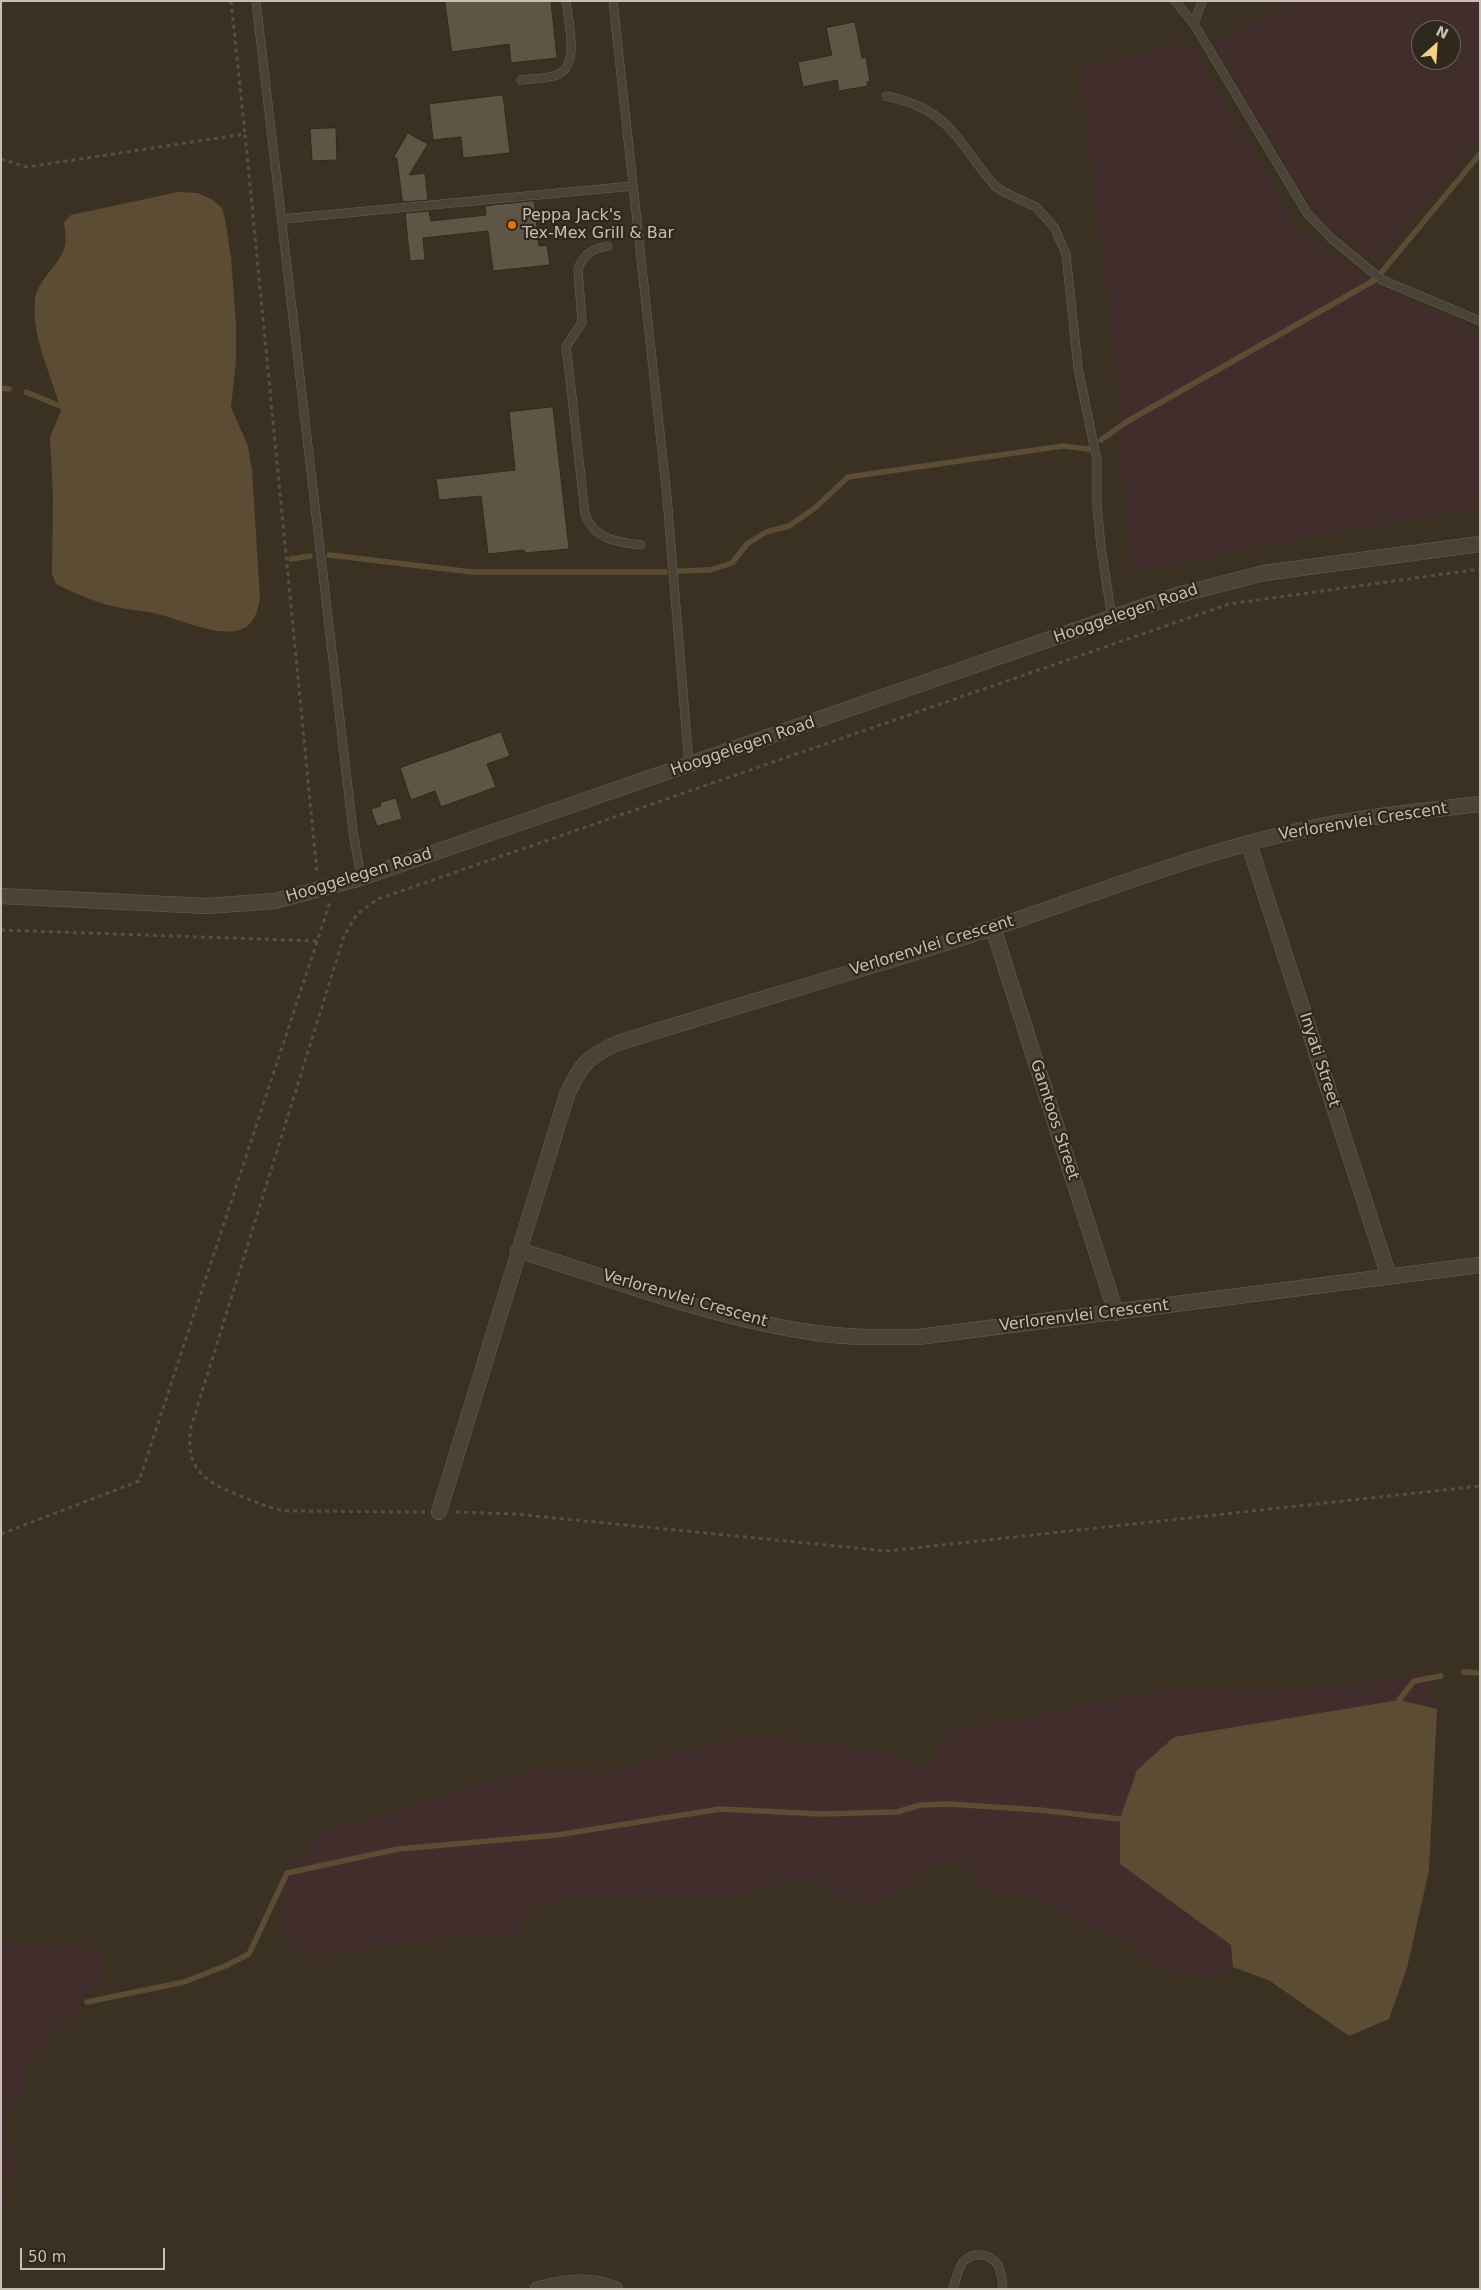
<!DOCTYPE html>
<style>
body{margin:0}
#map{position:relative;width:1481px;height:2290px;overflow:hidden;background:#3a3123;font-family:"DejaVu Sans",sans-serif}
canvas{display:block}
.frame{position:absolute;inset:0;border:2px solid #c6bfb2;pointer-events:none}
.north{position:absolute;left:1411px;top:20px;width:50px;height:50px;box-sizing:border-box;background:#2f281c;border:1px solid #6b6458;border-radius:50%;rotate:26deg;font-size:14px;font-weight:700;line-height:20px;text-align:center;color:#c6bfb2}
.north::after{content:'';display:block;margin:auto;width:18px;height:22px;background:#f4cd89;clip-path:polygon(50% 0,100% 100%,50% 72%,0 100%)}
.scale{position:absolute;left:20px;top:2248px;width:145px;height:22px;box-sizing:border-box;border:2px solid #c6bfb2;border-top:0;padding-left:6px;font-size:15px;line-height:18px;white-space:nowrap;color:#c6bfb2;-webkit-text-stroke:4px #2f281c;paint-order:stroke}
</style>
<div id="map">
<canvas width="1481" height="2290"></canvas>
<div class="frame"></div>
<div class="north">N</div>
<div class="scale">50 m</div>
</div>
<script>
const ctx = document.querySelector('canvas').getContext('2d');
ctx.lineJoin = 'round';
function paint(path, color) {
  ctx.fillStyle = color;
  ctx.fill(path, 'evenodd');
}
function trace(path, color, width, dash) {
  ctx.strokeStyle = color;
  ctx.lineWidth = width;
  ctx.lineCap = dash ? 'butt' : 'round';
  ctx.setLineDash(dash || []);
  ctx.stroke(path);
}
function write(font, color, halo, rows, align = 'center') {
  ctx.font = font + ' "DejaVu Sans",sans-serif';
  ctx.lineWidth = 4.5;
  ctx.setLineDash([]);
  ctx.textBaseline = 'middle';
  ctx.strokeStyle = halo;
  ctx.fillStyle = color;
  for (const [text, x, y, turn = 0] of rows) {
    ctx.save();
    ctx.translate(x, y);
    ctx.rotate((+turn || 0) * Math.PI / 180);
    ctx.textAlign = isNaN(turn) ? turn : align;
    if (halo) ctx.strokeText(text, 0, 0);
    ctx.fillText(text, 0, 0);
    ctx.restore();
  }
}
const green = new Path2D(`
 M 1290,1 L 1480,1 L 1480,138 L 1374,265 L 1313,209 L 1213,44 ZM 1421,30 L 1451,30 L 1451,60 L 1421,60 Z
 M 1188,41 L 1299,229 L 1379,286 L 1480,330 L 1480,507 L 1256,546 L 1133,573 L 1117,421 L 1122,417 L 1080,69 Z
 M 1423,1673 L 1437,1709 L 1399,1700 L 1174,1737 L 1137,1770 L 1120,1864 L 1231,1945 L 1233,1967 L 1223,1974 L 1212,1978 L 1176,1973 L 1144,1958 L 1129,1941 L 1079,1923 L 1054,1905 L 1019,1893 L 987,1892 L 960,1861 L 924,1866 L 918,1879 L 879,1902 L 839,1899 L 823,1881 L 792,1879 L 739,1895 L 648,1899 L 570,1895 L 532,1907 L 516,1940 L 484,1932 L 316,1956 L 283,1943 L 284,1881 L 319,1834 L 462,1790 L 536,1770 L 611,1773 L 677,1752 L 752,1735 L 859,1749 L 908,1758 L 925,1770 L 953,1728 L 1032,1718 L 1094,1702 L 1172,1690 L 1280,1691 L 1375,1682 Z
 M 1,1938 L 26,1945 L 55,1947 L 76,1946 L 99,1952 L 104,1974 L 83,1997 L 73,2017 L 57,2024 L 43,2050 L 24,2066 C 29,2093 30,2093 7,2108 L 8,2137 L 17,2158 L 15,2172 L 4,2188 L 8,2206 L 1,2217 Z`);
const water = new Path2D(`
 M 178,192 L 198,193 L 213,200 L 222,208 L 225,219 L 231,257 L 236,324 L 236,361 L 231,407 L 248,446 L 252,471 L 260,597 C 258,611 254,626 239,630 C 216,637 177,618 154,613 C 140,610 126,610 112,606 C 92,601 74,593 56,584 L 52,574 L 53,495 L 50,437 L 61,411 C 52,375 31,338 35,299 C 38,279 58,267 64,249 C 67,241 65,231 64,222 L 71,215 Z
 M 1399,1700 L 1437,1709 L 1429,1870 L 1407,1968 L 1389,2019 L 1349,2036 L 1270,1981 L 1233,1967 L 1231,1945 L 1120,1864 L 1120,1819 L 1137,1770 L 1174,1737 Z`);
const stream = new Path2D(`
 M 1,388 L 9,389
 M 26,392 L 60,406
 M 1101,440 L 1128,421 L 1373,281 L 1381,273 L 1480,154
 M 329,555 L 472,572 L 665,572
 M 291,559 L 310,556
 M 680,571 L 710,570 L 732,563 L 747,544 L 766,532 L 789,526 L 815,508 L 848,477 L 1063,446 L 1088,449
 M 1464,1672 L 1480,1673
 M 1399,1700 L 1414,1681 L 1441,1676
 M 87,2002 L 184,1982 L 225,1966 L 249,1954 L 287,1873 L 398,1849 L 557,1835 L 720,1809 L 821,1814 L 897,1812 L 920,1805 L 950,1804 L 1039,1810 L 1120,1819`);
const building = new Path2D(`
 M 445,1 L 551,1 L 557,58 L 511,63 L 509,44 L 452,52 Z
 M 855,22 L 862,58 L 866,57 L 870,82 L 867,82 L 868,86 L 839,91 L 837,80 L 803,87 L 798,62 L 832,55 L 826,28 Z
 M 503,95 L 510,153 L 463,158 L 461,137 L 433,140 L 429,104 Z
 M 336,128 L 337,160 L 312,161 L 310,129 Z
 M 408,133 L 428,144 L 409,175 L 425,173 L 428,200 L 403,202 L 402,199 L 397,159 L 394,157 Z
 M 534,201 L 539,246 L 547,245 L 550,265 L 493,271 L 488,231 L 423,238 L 425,260 L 410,261 L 405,213 L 429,211 L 431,221 L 486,215 L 485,206 Z
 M 553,407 L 569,549 L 525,553 L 524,550 L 488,554 L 481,496 L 439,500 L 436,479 L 515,470 L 509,412 Z
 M 501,732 L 510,756 L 487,764 L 496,787 L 441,807 L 435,791 L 411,800 L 400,768 Z
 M 396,798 L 402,819 L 377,826 L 371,809 L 381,806 L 380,803 Z`);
const path = new Path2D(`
 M 231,1 L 245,134
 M 1,159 L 27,167 L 245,134 L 317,873
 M 1,930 L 317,941
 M 425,1512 L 288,1511 C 271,1509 258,1503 243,1497 C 207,1483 184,1471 191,1427 L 344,936 L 357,914 L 378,899 L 1229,604 L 1480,569
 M 456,1512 L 514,1514 L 887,1551 L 1480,1486
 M 1,1534 L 139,1481 L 330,902`);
const service = new Path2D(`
 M 256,1 L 353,831 L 361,878
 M 613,1 L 667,497 L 689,765
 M 1175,1 L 1194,24 L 1307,213 L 1331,238 L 1382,280 L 1480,321
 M 1194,24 L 1202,1
 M 521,80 C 533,78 549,79 559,74 C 580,63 568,21 566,1
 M 886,96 C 952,110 955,140 995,186 L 1002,191 L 1036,207 L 1054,227 L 1066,254 L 1078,368 L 1097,461 L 1097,505 L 1101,547 L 1112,618
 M 282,219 L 633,186
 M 608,246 C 593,248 583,254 578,269 L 582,322 L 566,347 L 569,370 L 585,514 C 595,540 616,542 641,545
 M 953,2289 C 956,2280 958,2269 963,2262 C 973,2251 990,2253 998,2265 C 1002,2272 1002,2281 1003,2289`);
const minor = new Path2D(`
 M 1249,844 L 1389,1277
 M 1,896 L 207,906 L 275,901 L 361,878 L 1174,596 L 1264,573 L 1480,544
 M 993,928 L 1116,1313
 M 518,1250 C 614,1280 716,1319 816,1333 C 850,1338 884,1337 918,1337 L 1480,1265
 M 439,1512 L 567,1095 C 580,1065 588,1056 618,1043 C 743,1004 869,968 993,928 C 1095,894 1196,853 1302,830 C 1360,817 1420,811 1480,804
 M 538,2289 C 567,2283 586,2278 615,2289`);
const markers = [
 [512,225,5,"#e8710a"]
];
const poiNames = [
 ["Peppa Jack's",522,216],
 ["Tex-Mex Grill & Bar",522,234]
];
const streetNames = [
 ["Hooggelegen Road",1126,614,-19],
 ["Hooggelegen Road",743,747,-19],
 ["Verlorenvlei Crescent",1363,822,-9],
 ["Hooggelegen Road",359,876,-17],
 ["Verlorenvlei Crescent",932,946,-17],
 ["Inyati Street",1319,1060,72],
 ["Gamtoos Street",1054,1120,72],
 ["Verlorenvlei Crescent",685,1299,16],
 ["Verlorenvlei Crescent",1084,1316,-7]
];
paint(green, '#422d2d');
paint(water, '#5d4c34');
trace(stream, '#5d4c34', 5.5);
paint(building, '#5e5544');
trace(building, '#312a1e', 1);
trace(service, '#696155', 9);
trace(minor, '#696155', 16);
trace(path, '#5d4a47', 3, [4, 4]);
trace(service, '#4b4337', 8);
trace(minor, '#4b4337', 15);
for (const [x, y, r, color] of markers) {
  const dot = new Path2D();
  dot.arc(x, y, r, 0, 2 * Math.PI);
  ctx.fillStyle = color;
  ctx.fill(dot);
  trace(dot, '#2f281c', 2);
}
write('16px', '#c6bfb2', '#2f281c', poiNames, 'left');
write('16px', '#c6bfb2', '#2f281c', streetNames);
</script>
